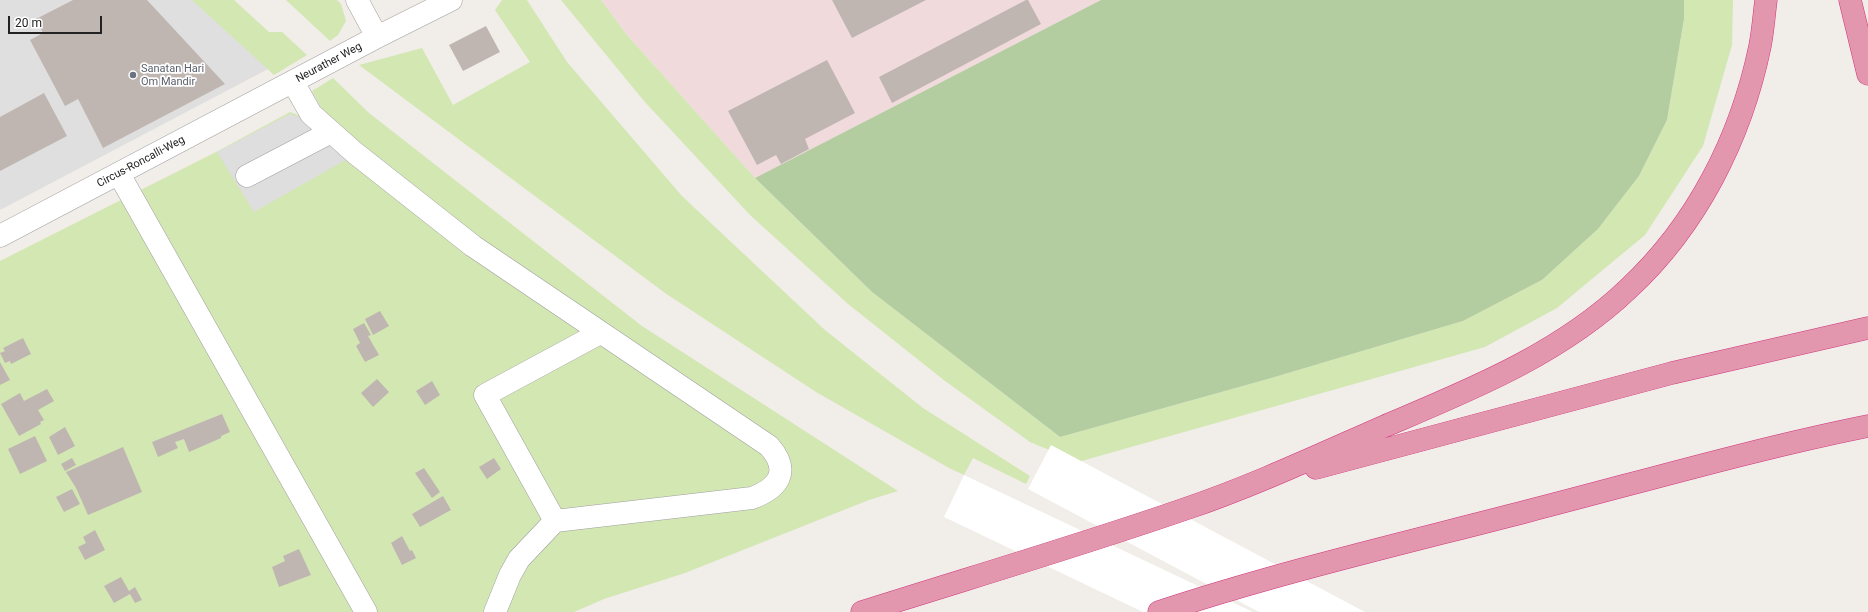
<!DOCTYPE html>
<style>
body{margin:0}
#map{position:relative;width:1868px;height:612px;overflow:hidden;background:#f1ede9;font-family:Roboto,sans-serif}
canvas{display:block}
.scale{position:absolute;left:8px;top:16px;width:94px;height:18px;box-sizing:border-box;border:2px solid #222;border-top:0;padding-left:5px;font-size:12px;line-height:14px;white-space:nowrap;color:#222;-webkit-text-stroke:3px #fff;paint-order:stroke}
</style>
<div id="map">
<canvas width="1868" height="612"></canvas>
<div class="scale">20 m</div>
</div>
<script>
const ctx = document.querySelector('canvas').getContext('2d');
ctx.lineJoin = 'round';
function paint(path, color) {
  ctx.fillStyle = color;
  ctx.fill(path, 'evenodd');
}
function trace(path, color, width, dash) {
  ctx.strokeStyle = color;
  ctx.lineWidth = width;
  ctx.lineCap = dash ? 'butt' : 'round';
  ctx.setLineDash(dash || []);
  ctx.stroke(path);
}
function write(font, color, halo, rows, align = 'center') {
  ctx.font = font + ' Roboto,sans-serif';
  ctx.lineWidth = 3.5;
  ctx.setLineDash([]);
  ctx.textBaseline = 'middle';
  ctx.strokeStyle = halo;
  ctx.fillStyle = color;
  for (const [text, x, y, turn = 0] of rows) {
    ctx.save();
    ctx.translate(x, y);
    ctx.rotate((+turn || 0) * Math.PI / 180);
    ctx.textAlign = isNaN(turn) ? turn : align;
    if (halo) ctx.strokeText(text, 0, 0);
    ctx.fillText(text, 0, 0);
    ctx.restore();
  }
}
const residential = new Path2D(`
 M 0,0 L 193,0 L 268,69 L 0,210 Z`);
const commercial = new Path2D(`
 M 601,0 L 1101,0 L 755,178 L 627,35 Z`);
const grass = new Path2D(`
 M 192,0 L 234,0 L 269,32 L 282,32 L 307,55 L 274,75 Z
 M 286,0 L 337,0 L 341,4 L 346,21 L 338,35 L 330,41 Z
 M 502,0 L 527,0 L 567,62 L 682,196 L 825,330 L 923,408 L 1030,476 L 1026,484 L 973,458 L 964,475 L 949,468 L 816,392 L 665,293 L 359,65 L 422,48 L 453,105 L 530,62 L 495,10 Z
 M 561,0 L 601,0 L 627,35 L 755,178 L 872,292 L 1060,437 L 1268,379 L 1463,321 L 1542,280 L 1598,229 L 1639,176 L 1667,120 L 1684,19 L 1684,0 L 1733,0 L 1732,45 L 1703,146 L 1645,235 L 1557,308 L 1485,347 L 1078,462 L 1030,442 L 945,381 L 848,304 L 750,215 L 644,101 Z
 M 333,78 L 369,113 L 642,326 L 898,491 L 869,500 L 685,573 L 604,599 L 574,612 L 0,612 L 0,261 L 216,152 L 290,112 L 305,118 L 321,108 L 312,91 Z`);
const forest = new Path2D(`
 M 1101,0 L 1684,0 L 1684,19 L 1667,120 L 1639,176 L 1598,229 L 1542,280 L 1463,321 L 1268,379 L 1060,437 L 872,292 L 755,178 Z`);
const parking = new Path2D(`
 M 290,114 L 306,120 L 349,158 L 254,212 L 217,152 Z`);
const pier = new Path2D(`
 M 1051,445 L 1365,612 L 1259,612 L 1028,489 Z
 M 964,475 L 1253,612 L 1143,612 L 944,517 Z`);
const building = new Path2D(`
 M 73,0 L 147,0 L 225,84 L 103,148 L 78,99 L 65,106 L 30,40 L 43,33 L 36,19 Z
 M 832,0 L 926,0 L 852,38 Z
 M 1026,0 L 1028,0 L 1041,24 L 892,103 L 879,77 Z
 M 486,26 L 500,52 L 463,71 L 449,45 Z
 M 827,60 L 855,113 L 805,139 L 809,149 L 781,164 L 776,155 L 757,165 L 728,111 Z
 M 44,93 L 67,136 L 0,171 L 0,117 Z
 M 380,311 L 389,326 L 373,335 L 365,319 Z
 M 364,323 L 371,335 L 368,336 L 379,355 L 365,362 L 356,346 L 360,343 L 353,329 Z
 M 23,338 L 31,354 L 11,364 L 10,361 L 5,363 L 0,353 L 5,351 L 3,348 Z
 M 0,362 L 10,380 L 0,385 Z
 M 377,379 L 389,392 L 373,407 L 361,393 Z
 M 432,381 L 440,395 L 425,405 L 416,391 Z
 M 47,389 L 54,401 L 38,410 L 44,420 L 40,422 L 41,424 L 19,436 L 1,404 L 20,393 L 24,401 Z
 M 222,414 L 230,432 L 221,436 L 221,438 L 189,452 L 184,439 L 175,442 L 178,448 L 158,457 L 152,442 Z
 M 65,427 L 75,446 L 58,455 L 49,437 Z
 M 35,436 L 47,461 L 20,474 L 8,449 Z
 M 123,447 L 142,492 L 88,515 L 76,488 L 66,472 Z
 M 72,458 L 76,465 L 65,471 L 61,464 Z
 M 494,458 L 501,469 L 487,479 L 479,467 Z
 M 424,468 L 440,492 L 432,498 L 415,473 Z
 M 72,489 L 80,504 L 64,512 L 56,497 Z
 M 443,496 L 451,510 L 420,527 L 412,514 Z
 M 95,530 L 105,550 L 85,560 L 78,547 L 86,543 L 83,537 Z
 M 402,536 L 410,551 L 412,550 L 416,558 L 402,565 L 391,543 Z
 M 299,549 L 311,575 L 279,587 L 272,567 L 285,561 L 283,556 Z
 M 121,577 L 129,591 L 135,587 L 142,600 L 135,603 L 130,594 L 114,603 L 104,586 Z`);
const minor = new Path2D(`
 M 357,0 L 377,37
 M 293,82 L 311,114 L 355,153 L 473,246 L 769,446 C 791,471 779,488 752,498 L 555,521 L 519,559 L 510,575 L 495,612
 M 119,174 L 366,612
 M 247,176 L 331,132
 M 0,236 L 377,37 L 451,0
 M 555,521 L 485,395 L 600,333`);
const highway = new Path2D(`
 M 1850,0 L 1868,74
 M 1316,468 L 1672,373 L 1868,328
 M 862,612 C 969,578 1078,546 1185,509 C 1253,486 1319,455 1385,426 C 1470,390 1560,354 1628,289 C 1697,225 1741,138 1760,46 C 1763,31 1764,15 1766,0
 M 1159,612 C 1280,572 1405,543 1528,511 C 1641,482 1754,449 1868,426`);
const markers = [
 [133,75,4,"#6b7280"]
];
const streetNames = [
 ["Neurather Weg",329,63,-28],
 ["Circus-Roncalli-Weg",141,162,-28]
];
const worshipNames = [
 ["Sanatan Hari",141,69],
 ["Om Mandir",141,82]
];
paint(residential, '#dfdfdf');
paint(commercial, '#f0dadc');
paint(grass, '#d3e7b3');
paint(forest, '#b3cda1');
paint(parking, '#dedede');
paint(pier, '#fff');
paint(building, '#bfb6b2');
trace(minor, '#9f9f9f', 23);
trace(highway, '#d1347d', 23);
trace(minor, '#fff', 22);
trace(highway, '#e297ae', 22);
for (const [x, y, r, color] of markers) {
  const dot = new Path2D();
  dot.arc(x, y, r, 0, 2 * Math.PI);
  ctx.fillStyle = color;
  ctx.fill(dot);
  trace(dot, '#fff', 1.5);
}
write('11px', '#222', '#fff', streetNames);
write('11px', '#5b616d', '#fff', worshipNames, 'left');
</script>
